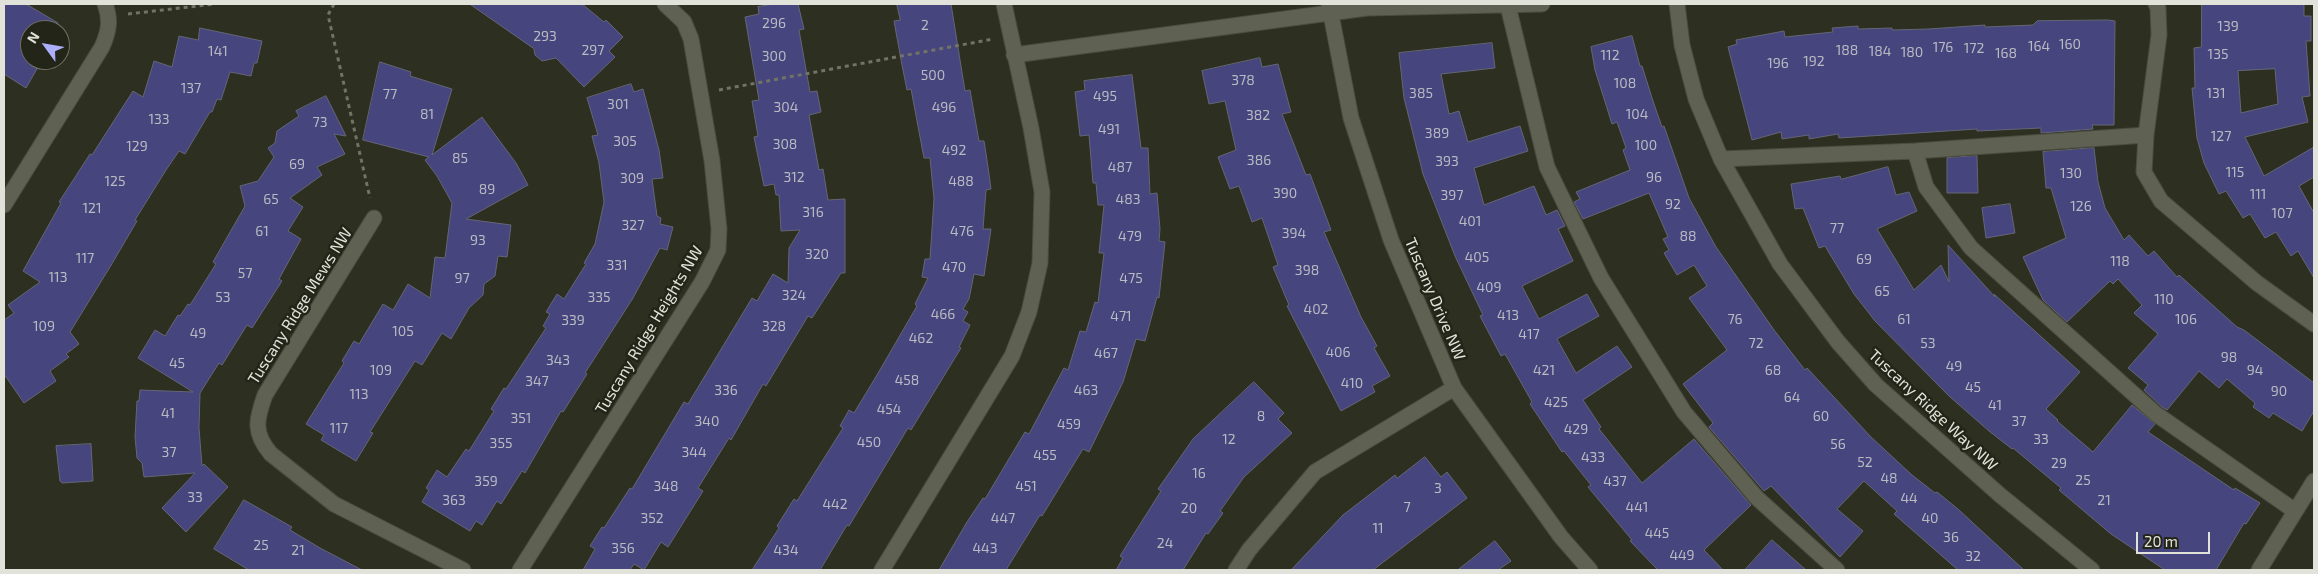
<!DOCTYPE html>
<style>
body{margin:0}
#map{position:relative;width:2318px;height:574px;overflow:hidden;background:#2d2f21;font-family:"Exo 2",sans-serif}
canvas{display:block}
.frame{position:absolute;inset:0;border:5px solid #e1e2d9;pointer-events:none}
.north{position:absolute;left:20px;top:20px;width:50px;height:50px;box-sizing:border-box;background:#232518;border:1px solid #6f7165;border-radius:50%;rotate:302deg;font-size:14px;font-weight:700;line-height:20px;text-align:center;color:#e1e2d9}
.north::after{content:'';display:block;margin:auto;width:18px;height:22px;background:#acaffb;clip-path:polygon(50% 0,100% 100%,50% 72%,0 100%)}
.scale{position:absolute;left:2136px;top:532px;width:74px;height:22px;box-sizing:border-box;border:2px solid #e1e2d9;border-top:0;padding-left:6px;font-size:15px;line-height:18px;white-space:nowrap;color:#e1e2d9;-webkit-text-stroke:4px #232518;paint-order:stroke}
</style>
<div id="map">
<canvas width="2318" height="574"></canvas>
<div class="frame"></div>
<div class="north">N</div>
<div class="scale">20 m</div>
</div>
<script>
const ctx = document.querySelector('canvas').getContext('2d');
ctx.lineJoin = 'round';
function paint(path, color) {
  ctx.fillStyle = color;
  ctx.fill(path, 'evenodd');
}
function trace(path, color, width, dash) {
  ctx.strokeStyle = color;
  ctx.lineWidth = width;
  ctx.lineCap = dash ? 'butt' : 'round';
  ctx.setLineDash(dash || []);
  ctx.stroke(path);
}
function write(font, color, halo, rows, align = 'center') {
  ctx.font = font + ' "Exo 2",sans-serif';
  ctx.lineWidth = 5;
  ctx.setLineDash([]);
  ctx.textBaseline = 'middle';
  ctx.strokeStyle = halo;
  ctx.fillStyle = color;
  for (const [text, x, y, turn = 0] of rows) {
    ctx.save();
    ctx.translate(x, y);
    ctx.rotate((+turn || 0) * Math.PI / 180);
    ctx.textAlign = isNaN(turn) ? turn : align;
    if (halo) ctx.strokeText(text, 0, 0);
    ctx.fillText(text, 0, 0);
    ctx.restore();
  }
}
const building = new Path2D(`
 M 4,4 L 26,4 L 58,23 L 54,30 L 30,30 L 30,60 L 42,60 L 26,88 L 4,74 Z
 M 470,4 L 582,4 L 604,22 L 606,20 L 623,37 L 609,51 L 615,57 L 584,87 L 556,58 L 542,61 L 535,55 L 534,49 Z
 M 774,4 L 798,4 L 804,29 L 799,30 L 810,92 L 817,91 L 821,112 L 809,115 L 819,170 L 823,169 L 828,200 L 845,199 L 845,273 L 841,273 L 812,318 L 808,316 L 766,386 L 763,384 L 731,440 L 729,438 L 698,488 L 703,491 L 668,547 L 661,542 L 644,570 L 634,564 L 630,570 L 583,570 L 595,549 L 590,546 L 602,527 L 604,528 L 630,488 L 632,489 L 684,402 L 688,404 L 752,298 L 757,301 L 773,274 L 788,283 L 789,248 L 800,230 L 781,231 L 779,195 L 776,195 L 774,184 L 764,186 L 754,137 L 758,136 L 752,101 L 759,100 L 745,17 L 759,14 L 758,7 Z
 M 897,4 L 951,4 L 965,91 L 970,90 L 979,141 L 984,141 L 987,160 L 991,189 L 986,190 L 983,229 L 991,229 L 984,276 L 974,274 L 969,299 L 963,309 L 968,312 L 963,321 L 970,325 L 959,347 L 961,348 L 911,430 L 908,428 L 849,526 L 847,525 L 820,570 L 752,570 L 779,528 L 777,526 L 794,499 L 797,501 L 843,428 L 840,426 L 849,410 L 854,413 L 877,375 L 917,306 L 915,304 L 928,278 L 922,277 L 925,259 L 930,259 L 934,199 L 930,158 L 924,158 L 911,89 L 907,90 L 902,65 L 894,21 L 900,20 Z
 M 2202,4 L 2304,4 L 2304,16 L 2311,16 L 2311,41 L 2306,41 L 2310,96 L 2302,97 L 2308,122 L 2245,137 L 2264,176 L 2314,147 L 2314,177 L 2299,186 L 2314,213 L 2314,278 L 2298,251 L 2291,256 L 2276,232 L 2265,238 L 2250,214 L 2243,218 L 2226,191 L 2219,194 L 2204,163 L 2197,138 L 2192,88 L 2195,88 L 2194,48 L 2201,47 ZM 2275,69 L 2278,104 L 2241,113 L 2238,71 Z
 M 2108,20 L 2115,21 L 2114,125 L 2092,125 L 2093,129 L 2041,133 L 2041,128 L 1977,131 L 1977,129 L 1839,138 L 1838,134 L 1809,139 L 1809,135 L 1782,139 L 1781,132 L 1752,140 L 1728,47 L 1737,44 L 1736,40 L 1784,31 L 1785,37 L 1833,32 L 1832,28 L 1858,26 L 1858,29 L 1892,28 L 1892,30 L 1929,29 L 1985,25 L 1985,27 L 2033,25 L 2037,21 Z
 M 200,28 L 262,41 L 257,63 L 254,63 L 251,76 L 230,72 L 221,100 L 217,99 L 212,112 L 210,112 L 185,154 L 179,151 L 166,170 L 135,220 L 137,221 L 110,267 L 70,332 L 79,344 L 66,354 L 69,357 L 50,371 L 56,381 L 24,403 L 4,374 L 4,320 L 14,313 L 8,305 L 40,282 L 23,271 L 61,203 L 59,202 L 90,154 L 92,155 L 133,91 L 143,97 L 154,61 L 172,67 L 179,36 L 198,40 Z
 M 1632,36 L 1640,66 L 1642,66 L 1653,101 L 1662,127 L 1664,126 L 1689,198 L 1716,247 L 1774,330 L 1805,370 L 1807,368 L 1871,437 L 1912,475 L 1935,493 L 1937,492 L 1959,510 L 2024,570 L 1958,570 L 1894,514 L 1897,511 L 1864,481 L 1837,509 L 1863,531 L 1840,557 L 1771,486 L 1764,491 L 1709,427 L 1713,423 L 1683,384 L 1727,350 L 1689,298 L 1707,286 L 1694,265 L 1677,275 L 1664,253 L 1669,250 L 1663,239 L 1668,237 L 1649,193 L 1583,219 L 1574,202 L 1580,199 L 1576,192 L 1630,170 L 1623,150 L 1626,148 L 1617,122 L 1612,124 L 1595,70 L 1591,47 Z
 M 1492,43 L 1495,68 L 1441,74 L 1449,114 L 1459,111 L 1468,142 L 1520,126 L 1528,151 L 1474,168 L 1484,205 L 1534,186 L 1546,215 L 1557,210 L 1565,226 L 1558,229 L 1573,261 L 1522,286 L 1539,319 L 1587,294 L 1599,316 L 1557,339 L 1576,373 L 1617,346 L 1632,367 L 1583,400 L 1601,427 L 1599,429 L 1642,483 L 1694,439 L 1751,505 L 1704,550 L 1723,570 L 1658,570 L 1630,541 L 1632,540 L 1588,487 L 1591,485 L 1564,451 L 1562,452 L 1530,404 L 1532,402 L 1505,354 L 1501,356 L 1480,316 L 1483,315 L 1455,256 L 1423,174 L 1404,98 L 1399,53 Z
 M 1260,58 L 1262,67 L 1278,64 L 1291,112 L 1282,114 L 1306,175 L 1310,174 L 1331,230 L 1324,232 L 1361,317 L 1377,346 L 1374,348 L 1390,376 L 1372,386 L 1375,392 L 1341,411 L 1287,306 L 1289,305 L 1273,267 L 1278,265 L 1262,218 L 1252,222 L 1239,186 L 1230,189 L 1218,157 L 1236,150 L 1225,101 L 1209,104 L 1202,71 Z
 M 380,62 L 411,72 L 410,76 L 452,89 L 432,155 L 482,117 L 516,163 L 528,185 L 466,219 L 511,225 L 507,257 L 498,256 L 495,276 L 484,284 L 483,295 L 469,308 L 451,339 L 442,333 L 422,365 L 415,361 L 370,432 L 373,433 L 356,461 L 321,440 L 324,435 L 306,424 L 344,363 L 342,361 L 354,341 L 359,344 L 383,304 L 393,310 L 408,284 L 430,298 L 435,257 L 445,258 L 452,203 L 437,176 L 425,160 L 429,157 L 363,140 Z
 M 1132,75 L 1141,148 L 1148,148 L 1150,194 L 1157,193 L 1160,229 L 1159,241 L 1165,242 L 1159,298 L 1157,297 L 1145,341 L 1136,339 L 1123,382 L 1089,452 L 1083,449 L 1042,516 L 1040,515 L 1006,570 L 939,570 L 967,522 L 983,498 L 985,499 L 1025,432 L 1029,434 L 1064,368 L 1068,370 L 1080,331 L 1086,332 L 1095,302 L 1098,303 L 1104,253 L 1099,253 L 1104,205 L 1098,205 L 1096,183 L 1093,183 L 1089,135 L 1080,136 L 1075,92 L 1085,90 L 1084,81 Z
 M 631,84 L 634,92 L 643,89 L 659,150 L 663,178 L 652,179 L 657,216 L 661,218 L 660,224 L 673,227 L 667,250 L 660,248 L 633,298 L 585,373 L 587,374 L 563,412 L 561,411 L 525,473 L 522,471 L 501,504 L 497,501 L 482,525 L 476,521 L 470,531 L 422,502 L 429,490 L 426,488 L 437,470 L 447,477 L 466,449 L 469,451 L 494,411 L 491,409 L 504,388 L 506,389 L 546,328 L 543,326 L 550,314 L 546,312 L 557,294 L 564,299 L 586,264 L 584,263 L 595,244 L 604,202 L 599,163 L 592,136 L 598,135 L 587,98 Z
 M 326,96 L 346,136 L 334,134 L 345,154 L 317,167 L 322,175 L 290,198 L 303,207 L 288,231 L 301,239 L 279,279 L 282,281 L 252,328 L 247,325 L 222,365 L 219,363 L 200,393 L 199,428 L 202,466 L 204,464 L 228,487 L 186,532 L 162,508 L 195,473 L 144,477 L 142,463 L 137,458 L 135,437 L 137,401 L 139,401 L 140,390 L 193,392 L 138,358 L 155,330 L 165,336 L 178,315 L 180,316 L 188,304 L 190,305 L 216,264 L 213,262 L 245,206 L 240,186 L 258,181 L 274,157 L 268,148 L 275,143 L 277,131 L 299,116 L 296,111 Z
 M 2094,148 L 2098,182 L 2105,208 L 2124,240 L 2129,235 L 2148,256 L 2154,251 L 2177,277 L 2179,275 L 2237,327 L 2244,330 L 2314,383 L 2314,411 L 2302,431 L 2273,413 L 2269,418 L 2253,407 L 2255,403 L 2227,379 L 2219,388 L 2199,371 L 2167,410 L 2162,407 L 2144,390 L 2148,385 L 2128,368 L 2158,334 L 2134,313 L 2142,305 L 2118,279 L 2113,284 L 2110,281 L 2067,322 L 2043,300 L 2023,257 L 2066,238 L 2051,188 L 2046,188 L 2043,152 Z
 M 1977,156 L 1978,193 L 1947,193 L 1947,158 Z
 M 1888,167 L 1896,195 L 1909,192 L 1917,211 L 1877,229 L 1914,290 L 1941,265 L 1949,282 L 1948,245 L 1995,297 L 1994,294 L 2080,372 L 2046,409 L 2058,420 L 2057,421 L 2093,452 L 2132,405 L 2155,424 L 2148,432 L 2234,490 L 2235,488 L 2260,503 L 2246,524 L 2244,523 L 2216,570 L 2165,570 L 2111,534 L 2059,490 L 2061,488 L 2013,448 L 2012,449 L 1989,431 L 1949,396 L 1875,321 L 1854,294 L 1825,246 L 1819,248 L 1803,208 L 1795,209 L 1791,184 L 1840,176 L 1841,179 Z
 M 2010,204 L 2015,233 L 1986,238 L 1982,208 Z
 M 1254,382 L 1284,413 L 1278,419 L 1292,433 L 1244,477 L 1220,511 L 1223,513 L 1208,534 L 1206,533 L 1183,570 L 1116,570 L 1123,558 L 1120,556 L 1161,491 L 1158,489 L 1193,439 Z
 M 91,444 L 93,481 L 62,483 L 60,481 L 56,446 Z
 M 1425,457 L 1441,477 L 1447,472 L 1467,498 L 1373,570 L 1291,570 L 1343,515 L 1395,475 L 1397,478 Z
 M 244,500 L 292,527 L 290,530 L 320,548 L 362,570 L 249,570 L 214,549 Z
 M 1772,540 L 1806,570 L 1745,570 Z
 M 1495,541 L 1511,561 L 1498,570 L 1458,570 Z`);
const path = new Path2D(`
 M 334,4 L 328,15 L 370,198
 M 128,14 L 215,4
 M 719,90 L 993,39`);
const minor = new Path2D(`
 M 1329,4 L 1351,118 L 1391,240 L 1454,388 L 1561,537 L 1590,570
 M 1677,4 L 1682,45 L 1696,99 L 1721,159 L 1780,264 L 1838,342 L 1876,385 L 2000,495 L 2092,570
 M 2156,4 L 2158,8 L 2159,35 L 2146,135 L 2144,172 L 2161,201 L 2257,283 L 2314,324
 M 1508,6 L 1547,167 L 1601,278 L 1684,412 L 1757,498 L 1837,570
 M 1014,55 L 1367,8 L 1542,4
 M 1915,151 L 1926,187 L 1971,248 L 2156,414 L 2295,511
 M 1721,159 L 1915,151 L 2146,135
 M 4,205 L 102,47 C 109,31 111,20 105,4
 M 374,218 L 265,395 C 256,420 253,433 271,454 L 334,504 L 463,570
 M 520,570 L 702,282 L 718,250 L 719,229 L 712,161 L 691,39 L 684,22 L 665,4
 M 882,570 L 1012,356 L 1029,312 L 1040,263 L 1042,192 L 1031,128 L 1004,4
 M 1236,570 L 1249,550 L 1315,472 L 1454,388
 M 2259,570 L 2314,481`);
const numberNames = [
 ["296",774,23],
 ["2",925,25],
 ["139",2228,26],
 ["293",545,36],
 ["160",2070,44],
 ["164",2039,46],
 ["176",1943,47],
 ["172",1974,48],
 ["297",593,50],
 ["188",1847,50],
 ["141",218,51],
 ["184",1880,51],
 ["180",1912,52],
 ["168",2006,53],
 ["135",2218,54],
 ["112",1610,55],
 ["300",774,56],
 ["192",1814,61],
 ["196",1778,63],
 ["500",933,75],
 ["378",1243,80],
 ["108",1625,83],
 ["137",191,88],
 ["385",1421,93],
 ["131",2216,93],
 ["77",390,94],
 ["495",1105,96],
 ["301",618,104],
 ["304",786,107],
 ["496",944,107],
 ["81",427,114],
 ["104",1637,114],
 ["382",1258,115],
 ["133",159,119],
 ["73",320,122],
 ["491",1109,129],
 ["389",1437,133],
 ["127",2221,136],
 ["305",625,141],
 ["308",785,144],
 ["100",1646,145],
 ["129",137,146],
 ["492",954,150],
 ["85",460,158],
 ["386",1259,160],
 ["393",1447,161],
 ["69",297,164],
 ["487",1120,167],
 ["115",2235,172],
 ["130",2071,173],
 ["312",794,177],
 ["96",1654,177],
 ["309",632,178],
 ["125",115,181],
 ["488",961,181],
 ["89",487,189],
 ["390",1285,193],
 ["111",2258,194],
 ["397",1452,195],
 ["65",271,199],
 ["483",1128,199],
 ["92",1673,204],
 ["126",2081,206],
 ["121",92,208],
 ["316",813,212],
 ["107",2282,213],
 ["401",1470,221],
 ["327",633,225],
 ["77",1837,228],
 ["61",262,231],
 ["476",962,231],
 ["394",1294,233],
 ["479",1130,236],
 ["88",1688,236],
 ["93",478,240],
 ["320",817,254],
 ["405",1477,257],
 ["117",85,258],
 ["69",1864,259],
 ["118",2120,261],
 ["331",617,265],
 ["470",954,267],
 ["398",1307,270],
 ["57",245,273],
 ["113",58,277],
 ["97",462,278],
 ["475",1131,278],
 ["409",1489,287],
 ["65",1882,291],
 ["324",794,295],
 ["53",223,297],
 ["335",599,297],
 ["110",2164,299],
 ["402",1316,309],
 ["466",943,314],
 ["413",1508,315],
 ["471",1121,316],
 ["76",1735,319],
 ["61",1904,319],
 ["106",2186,319],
 ["339",573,320],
 ["109",44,326],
 ["328",774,326],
 ["105",403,331],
 ["49",198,333],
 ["417",1529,334],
 ["462",921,338],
 ["72",1756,343],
 ["53",1928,343],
 ["406",1338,352],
 ["467",1106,353],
 ["98",2229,357],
 ["343",558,360],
 ["45",177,363],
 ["49",1954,366],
 ["109",381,370],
 ["421",1544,370],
 ["68",1773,370],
 ["94",2255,370],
 ["458",907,380],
 ["347",537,381],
 ["410",1352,383],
 ["45",1973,387],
 ["336",726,390],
 ["463",1086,390],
 ["90",2279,391],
 ["113",359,394],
 ["64",1792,397],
 ["425",1556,402],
 ["41",1995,405],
 ["454",889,409],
 ["41",168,413],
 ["8",1261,416],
 ["60",1821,416],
 ["351",521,418],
 ["340",707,421],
 ["37",2019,421],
 ["459",1069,424],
 ["117",339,428],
 ["429",1576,429],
 ["12",1229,439],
 ["33",2041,439],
 ["450",869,442],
 ["355",501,443],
 ["56",1838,444],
 ["37",169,452],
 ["344",694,452],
 ["455",1045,455],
 ["433",1593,457],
 ["52",1865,462],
 ["29",2059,463],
 ["16",1199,473],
 ["48",1889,478],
 ["25",2083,480],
 ["359",486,481],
 ["437",1615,481],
 ["348",666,486],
 ["451",1026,486],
 ["3",1438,488],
 ["33",195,497],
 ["44",1909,498],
 ["363",454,500],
 ["21",2104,500],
 ["442",835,504],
 ["7",1407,507],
 ["441",1637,507],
 ["20",1189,508],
 ["352",652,518],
 ["447",1003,518],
 ["40",1930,518],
 ["11",1378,528],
 ["445",1657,533],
 ["36",1951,537],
 ["24",1165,543],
 ["25",261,545],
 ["356",623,548],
 ["443",985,548],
 ["21",298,550],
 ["434",786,550],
 ["449",1682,555],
 ["32",1973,556]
];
const streetNames = [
 ["Tuscany Drive NW",1435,299,67],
 ["Tuscany Ridge Mews NW",300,306,-58],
 ["Tuscany Ridge Heights NW",649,330,-59],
 ["Tuscany Ridge Way NW",1933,410,43]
];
paint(building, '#46457e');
trace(building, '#646675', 1);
trace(minor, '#4b4c40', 17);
trace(path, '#717367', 3, [4, 4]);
trace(minor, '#5f6152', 15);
write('14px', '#babbc2', null, numberNames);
write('16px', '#e1e2d9', '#232518', streetNames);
</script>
